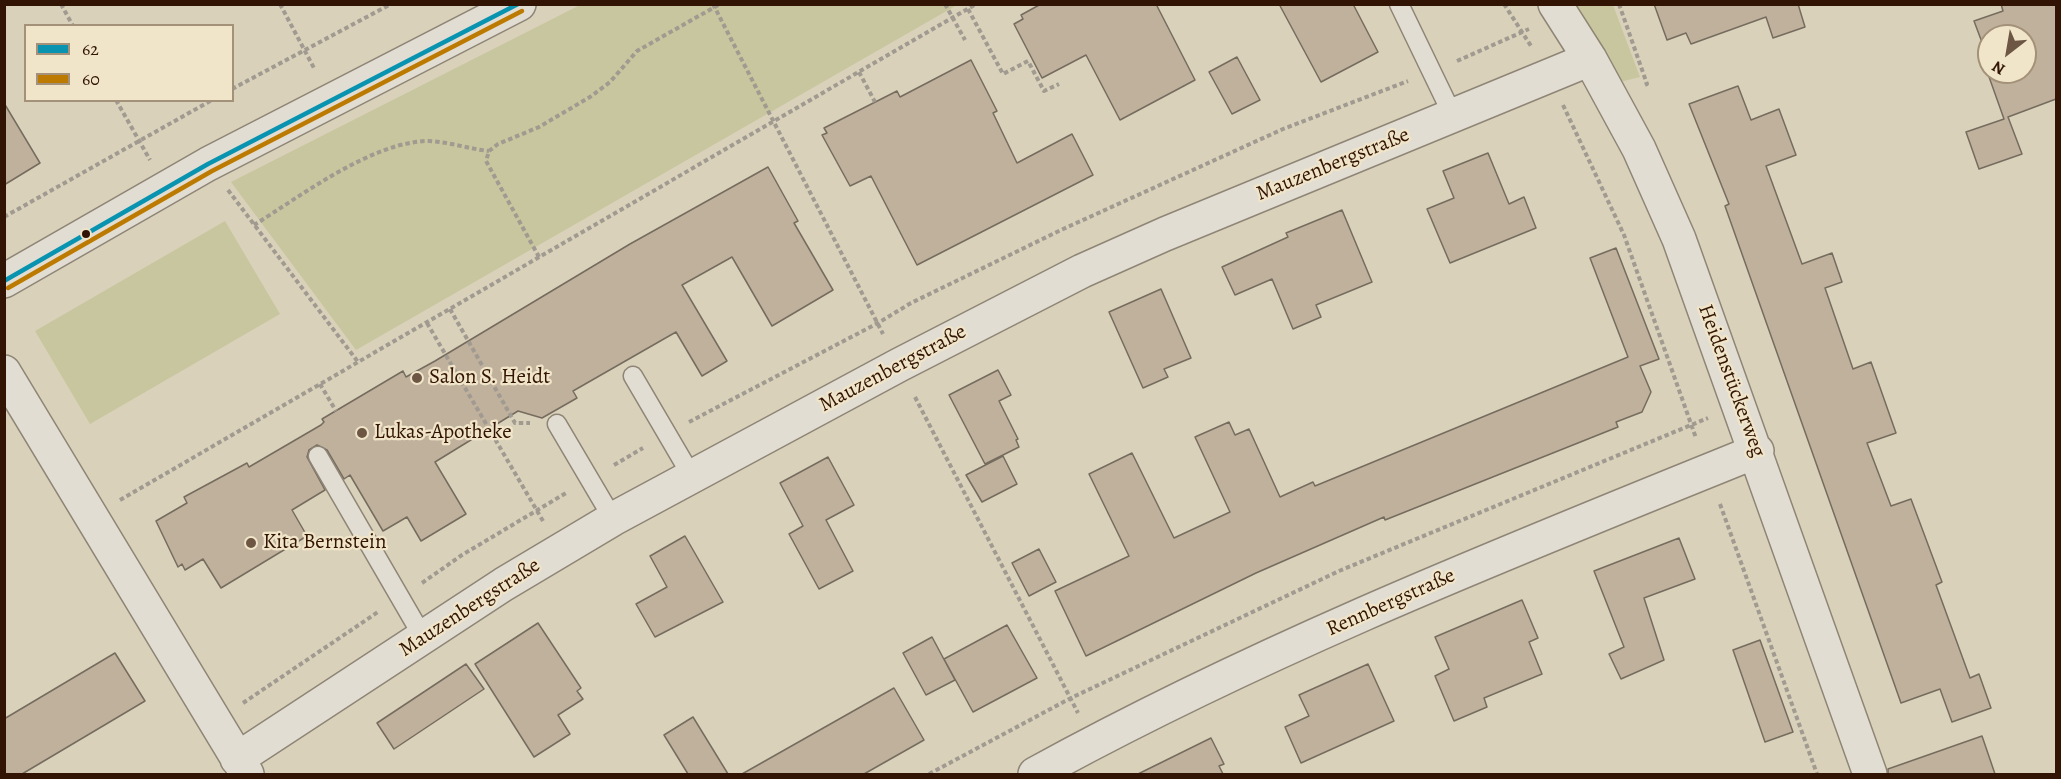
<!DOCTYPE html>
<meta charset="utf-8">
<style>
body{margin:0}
#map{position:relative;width:2061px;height:779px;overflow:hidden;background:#dad1ba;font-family:Alegreya,serif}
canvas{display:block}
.frame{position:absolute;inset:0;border:6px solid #321404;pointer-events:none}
.legend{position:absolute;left:24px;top:24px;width:210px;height:78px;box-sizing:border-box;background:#f0e5c9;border:2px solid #a4917a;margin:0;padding:8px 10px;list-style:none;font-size:18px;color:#321404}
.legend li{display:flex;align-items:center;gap:12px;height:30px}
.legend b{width:30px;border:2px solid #a4917a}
.north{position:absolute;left:1977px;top:24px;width:60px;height:60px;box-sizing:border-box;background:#f0e5c9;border:2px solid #a4917a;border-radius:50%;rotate:211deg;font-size:16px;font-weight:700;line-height:24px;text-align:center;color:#321404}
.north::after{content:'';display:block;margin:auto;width:21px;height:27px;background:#6d5644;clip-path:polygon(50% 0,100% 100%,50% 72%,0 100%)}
</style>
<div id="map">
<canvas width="2061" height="779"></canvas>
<div class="frame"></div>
<ul class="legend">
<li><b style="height:8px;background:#0893b0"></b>62</li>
<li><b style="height:8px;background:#bc7a01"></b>60</li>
</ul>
<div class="north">N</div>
</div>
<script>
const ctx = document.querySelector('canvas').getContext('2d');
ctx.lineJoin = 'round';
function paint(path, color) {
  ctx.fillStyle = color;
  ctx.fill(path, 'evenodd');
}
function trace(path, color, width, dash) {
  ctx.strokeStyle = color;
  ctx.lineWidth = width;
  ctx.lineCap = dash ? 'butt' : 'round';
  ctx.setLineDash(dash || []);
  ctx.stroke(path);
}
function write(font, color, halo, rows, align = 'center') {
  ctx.font = font + ' Alegreya,serif';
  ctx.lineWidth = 4.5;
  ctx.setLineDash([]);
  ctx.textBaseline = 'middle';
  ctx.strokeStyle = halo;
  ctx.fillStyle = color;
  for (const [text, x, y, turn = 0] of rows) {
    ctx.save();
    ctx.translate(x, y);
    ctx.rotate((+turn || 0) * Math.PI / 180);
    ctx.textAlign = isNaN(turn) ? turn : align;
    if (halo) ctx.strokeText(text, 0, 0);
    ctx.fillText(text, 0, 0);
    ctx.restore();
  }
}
const green = new Path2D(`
 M 582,4 L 957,5 L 356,350 L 231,182 Z
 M 1574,5 L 1613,5 L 1640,77 L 1620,82 Z
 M 225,221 L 280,314 L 90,424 L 35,331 Z`);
const building = new Path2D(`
 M 1041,4 L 1156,4 L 1195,80 L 1120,120 L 1086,55 L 1042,78 L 1014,24 L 1023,19 L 1021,15 Z
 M 1279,4 L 1353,4 L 1378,52 L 1321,82 Z
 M 1654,4 L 1798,4 L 1805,27 L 1773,38 L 1766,17 L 1691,44 L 1686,33 L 1667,40 Z
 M 2001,4 L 2056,4 L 2056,99 L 2008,117 L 2022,154 L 1979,169 L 1966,132 L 2004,119 L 1988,74 L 2025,72 L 2025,36 L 1989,36 L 1989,61 L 1974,21 L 2003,11 Z
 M 1237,57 L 1260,100 L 1232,114 L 1209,72 Z
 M 971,60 L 997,111 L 993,113 L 1017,163 L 1072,134 L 1093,175 L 917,265 L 871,176 L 850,186 L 822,135 L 827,133 L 824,128 L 897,91 L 900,97 Z
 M 1738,86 L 1751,120 L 1779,109 L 1796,155 L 1766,166 L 1802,264 L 1832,253 L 1842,282 L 1825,288 L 1853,369 L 1871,362 L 1896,433 L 1867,443 L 1891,506 L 1911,499 L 1942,582 L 1936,585 L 1970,678 L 1979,674 L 1991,708 L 1952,722 L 1940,689 L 1901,703 L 1725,206 L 1729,204 L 1689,104 Z
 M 4,103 L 40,163 L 4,185 Z
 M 1488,153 L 1509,204 L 1524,197 L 1536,228 L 1450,263 L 1427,209 L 1454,198 L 1443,171 Z
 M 768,167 L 798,221 L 794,223 L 833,290 L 772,326 L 732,257 L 682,285 L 727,361 L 702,376 L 676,332 L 573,391 L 577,398 L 542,418 L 518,411 L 435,462 L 466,514 L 421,541 L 407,517 L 383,531 L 350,475 L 344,479 L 327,450 L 317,445 L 309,450 L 307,457 L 325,490 L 292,510 L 307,536 L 221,588 L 203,559 L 185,570 L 182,564 L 178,567 L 156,521 L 187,503 L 184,497 L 247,463 L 249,467 L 321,425 L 324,422 L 322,419 L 403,371 L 406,377 L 435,361 L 630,244 Z
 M 1342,210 L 1372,282 L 1316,305 L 1321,317 L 1293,329 L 1272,279 L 1235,295 L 1222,267 L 1288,237 L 1286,233 Z
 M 1616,248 L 1659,359 L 1640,366 L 1651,392 L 1642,412 L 1616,422 L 1618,427 L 1385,520 L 1384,517 L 1256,573 L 1086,656 L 1055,591 L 1129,556 L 1089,474 L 1132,453 L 1174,538 L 1230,512 L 1195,437 L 1229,422 L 1235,435 L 1249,429 L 1280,497 L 1313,482 L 1315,486 L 1628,357 L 1590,258 Z
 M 1161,289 L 1191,358 L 1164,369 L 1168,377 L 1143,388 L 1109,312 Z
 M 998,370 L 1011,395 L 999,401 L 1018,439 L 1016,440 L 1019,447 L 985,464 L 949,395 Z
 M 1003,456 L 1017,484 L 982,502 L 966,475 Z
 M 828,457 L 854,505 L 826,520 L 853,571 L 819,589 L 789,534 L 803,526 L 780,483 Z
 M 685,536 L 723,602 L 655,637 L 636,604 L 667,587 L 650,556 Z
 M 1679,538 L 1695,579 L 1644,598 L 1664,660 L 1621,679 L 1609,654 L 1624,647 L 1594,571 Z
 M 1039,549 L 1056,582 L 1029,596 L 1012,563 Z
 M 1522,600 L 1538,638 L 1529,642 L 1542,674 L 1484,698 L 1487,707 L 1454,721 L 1435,676 L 1449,669 L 1435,637 Z
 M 538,623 L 581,688 L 577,691 L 583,699 L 558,715 L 570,734 L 534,757 L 475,664 Z
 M 1007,625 L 1037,678 L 973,712 L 944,659 Z
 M 932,637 L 955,680 L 926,695 L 903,653 Z
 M 1760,640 L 1793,732 L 1765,742 L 1733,650 Z
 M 115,653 L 145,701 L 22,774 L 4,774 L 4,719 Z
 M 466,664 L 484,689 L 394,749 L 377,723 Z
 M 1368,664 L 1394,721 L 1301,763 L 1285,727 L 1309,716 L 1299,695 Z
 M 894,688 L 924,740 L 864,774 L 742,774 Z
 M 693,717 L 728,774 L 688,774 L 664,735 Z
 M 1982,736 L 1995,774 L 1888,774 L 1888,769 Z
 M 1211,738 L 1224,764 L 1219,766 L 1223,774 L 1138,774 Z`);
const path = new Path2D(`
 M 61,4 L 73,26
 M 280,4 L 315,70
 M 713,4 L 883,334
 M 945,4 L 965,40
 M 1504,4 L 1531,46
 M 1619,4 L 1647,84 L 1643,86
 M 968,9 L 1003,74 L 1028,61 L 1044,91 L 1059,84
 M 1457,61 L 1529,29
 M 859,72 L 875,102
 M 232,89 L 391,4
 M 116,100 L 150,160
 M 1563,105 L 1624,235 L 1696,438
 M 228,190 L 358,362
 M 4,217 L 212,100
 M 254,225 C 301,196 373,141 429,141 C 450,142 469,149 489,151
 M 539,257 L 486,161 L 489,151 L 498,144 L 539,127 L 590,97 L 610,82 L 637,51 L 720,4
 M 450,309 L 515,423 L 530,423
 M 427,323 L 543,521
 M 320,384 L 336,411
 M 915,397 L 1078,713
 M 689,422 L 878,323 L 911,303 L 1061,230 L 1283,129 L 1408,81
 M 614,465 L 643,448
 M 120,500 L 976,4
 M 1720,504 L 1817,774
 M 422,583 L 462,555 L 566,493
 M 243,703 L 378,612
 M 929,774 L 1071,698 L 1339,571 L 1708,418`);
const service = new Path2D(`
 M 1399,4 L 1453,116
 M 633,376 L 691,475
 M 557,424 L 613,519
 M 318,456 L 423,637`);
const minor = new Path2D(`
 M 1555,4 L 1590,59 L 1639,149 L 1679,239 L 1870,774
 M 4,281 L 208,164 L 519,4
 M 4,372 L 247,774
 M 237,759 L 504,584 L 613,519 L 899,365 L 1082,271 L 1165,234 L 1590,59
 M 1035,774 C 1266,647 1513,550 1757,451`);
const bus1 = new Path2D(`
 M 4,281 L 208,164 L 518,4`);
const bus2 = new Path2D(`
 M 8,288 L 212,171 L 522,11`);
const markers = [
 [86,234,5,"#321404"],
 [417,378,6,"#6d5644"],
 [362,433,6,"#6d5644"],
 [251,543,6,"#6d5644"]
];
const streetNames = [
 ["Mauzenbergstraße",1333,165,-22],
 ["Mauzenbergstraße",893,369,-28],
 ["Heidenstückerweg",1731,381,70],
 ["Rennbergstraße",1391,603,-24],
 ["Mauzenbergstraße",470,608,-33]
];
const poiNames = [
 ["Salon S. Heidt",429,378],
 ["Lukas-Apotheke",374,433],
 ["Kita Bernstein",263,543]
];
paint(green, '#c8c69e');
paint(building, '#c0b19d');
trace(building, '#756c5e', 1.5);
trace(service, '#8e8576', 21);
trace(minor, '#8e8576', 36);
trace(path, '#a09a90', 4, [4.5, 3]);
trace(service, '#e2ddd2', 18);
trace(minor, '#e2ddd2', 33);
trace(bus1, '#0893b0', 4.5);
trace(bus2, '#bc7a01', 4.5);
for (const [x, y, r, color] of markers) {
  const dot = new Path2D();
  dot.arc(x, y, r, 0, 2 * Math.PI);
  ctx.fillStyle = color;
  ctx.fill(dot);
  trace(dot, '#f0e5c9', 2);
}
write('21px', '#321404', '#f0e5c9', streetNames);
write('21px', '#321404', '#f0e5c9', poiNames, 'left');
</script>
